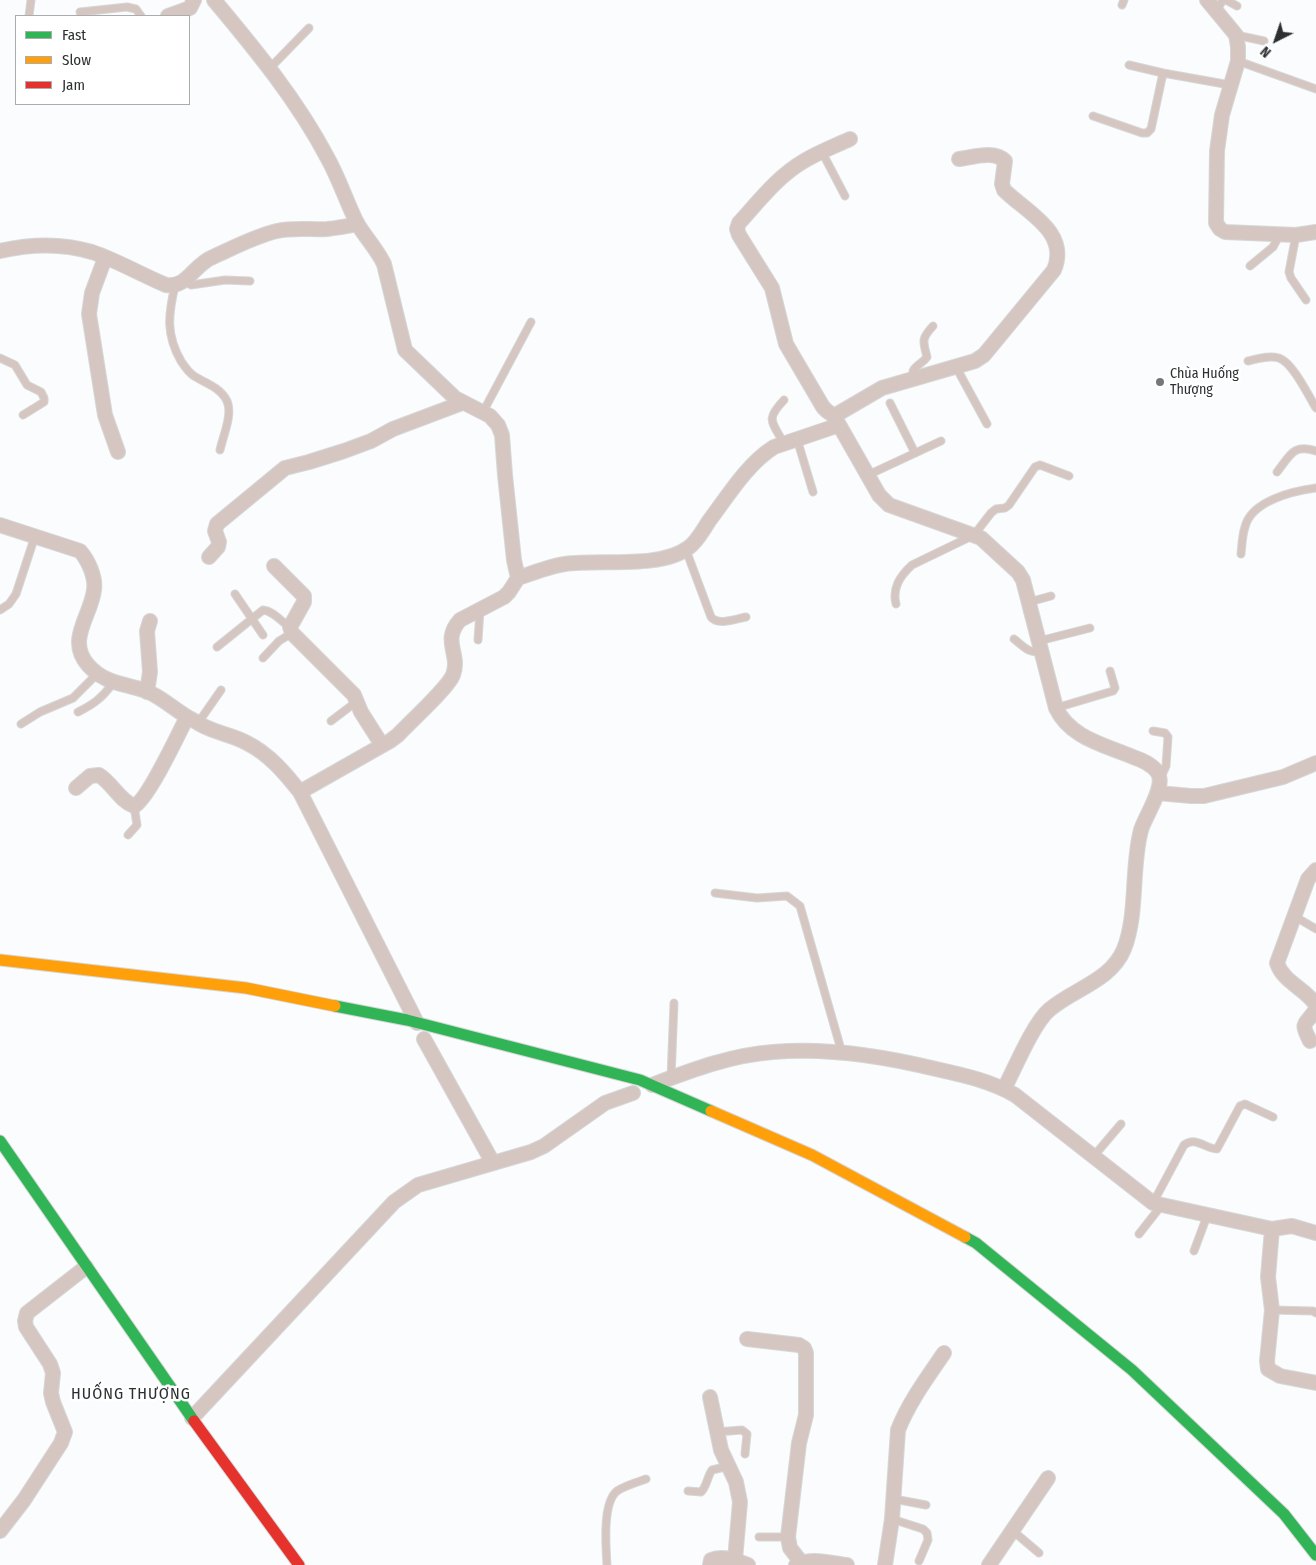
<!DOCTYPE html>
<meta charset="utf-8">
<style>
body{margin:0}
#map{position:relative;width:1316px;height:1565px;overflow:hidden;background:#fafcfd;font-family:"Fira Sans Condensed",sans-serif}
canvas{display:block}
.legend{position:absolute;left:15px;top:15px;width:175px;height:90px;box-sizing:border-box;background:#fff;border:1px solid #abacad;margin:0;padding:6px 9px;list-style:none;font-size:15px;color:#2d3031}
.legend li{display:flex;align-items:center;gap:10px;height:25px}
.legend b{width:25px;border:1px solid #abacad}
.north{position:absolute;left:1251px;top:15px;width:50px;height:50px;-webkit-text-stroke:4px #fff;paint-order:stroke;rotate:221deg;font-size:14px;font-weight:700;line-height:20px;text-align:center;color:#2d3031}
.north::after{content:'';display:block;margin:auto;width:18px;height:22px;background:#2d3031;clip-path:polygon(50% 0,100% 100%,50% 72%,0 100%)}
</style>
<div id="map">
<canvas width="1316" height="1565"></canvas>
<ul class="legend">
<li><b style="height:6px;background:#30b455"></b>Fast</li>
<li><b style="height:6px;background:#ff9f0a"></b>Slow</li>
<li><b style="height:6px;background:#e5322d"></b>Jam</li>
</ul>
<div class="north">N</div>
</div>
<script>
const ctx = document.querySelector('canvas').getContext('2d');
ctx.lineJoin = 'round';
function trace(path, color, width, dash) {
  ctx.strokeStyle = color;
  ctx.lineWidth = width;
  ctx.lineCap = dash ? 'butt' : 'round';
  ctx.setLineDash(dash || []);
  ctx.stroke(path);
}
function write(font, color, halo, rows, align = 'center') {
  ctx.font = font + ' "Fira Sans Condensed",sans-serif';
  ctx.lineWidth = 5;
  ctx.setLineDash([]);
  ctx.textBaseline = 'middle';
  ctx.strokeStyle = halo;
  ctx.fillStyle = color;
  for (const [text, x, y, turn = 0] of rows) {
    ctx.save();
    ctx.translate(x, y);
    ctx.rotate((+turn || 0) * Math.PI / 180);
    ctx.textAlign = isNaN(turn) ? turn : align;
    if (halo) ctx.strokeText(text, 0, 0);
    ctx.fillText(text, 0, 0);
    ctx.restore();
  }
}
const lane = new Path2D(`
 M 1226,0 L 1237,6
 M 1122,5 L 1124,0
 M 1216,11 L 1223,0
 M 80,12 L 127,7 L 136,9 L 141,16
 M 29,16 L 31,0
 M 1236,35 L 1264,41
 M 1238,61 L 1316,89
 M 1129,65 L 1163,73 L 1230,85
 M 269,69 L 309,28
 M 1093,116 L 1142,133 L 1147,133 L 1151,129 L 1163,73
 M 822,152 L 845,196
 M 1296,235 L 1289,272 L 1291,278 L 1306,300
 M 1250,266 L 1273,247 L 1280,234
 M 186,281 L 191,285 L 225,280 L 250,281
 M 175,286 C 168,315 166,335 181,361 C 185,367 188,372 194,376 C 205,383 220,387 227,401 C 233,414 223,436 220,450
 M 0,358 L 15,365 L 27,385 L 41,392 L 44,398 L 44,402 L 23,415
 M 1248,361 C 1257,359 1269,355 1279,358 C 1293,363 1308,395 1316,408
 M 956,367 L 987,424
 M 915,379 L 913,371 C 916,365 923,363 927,357 C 923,341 921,339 933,326
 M 890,403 L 915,453
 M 483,412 L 531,322
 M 797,439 L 813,492
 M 784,444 C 772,421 765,420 784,400
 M 1277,472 C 1290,456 1293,443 1316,451
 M 868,475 L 941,441
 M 686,550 L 711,617 C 718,626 736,619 746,617
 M 1241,554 C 1242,545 1242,536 1245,527 C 1251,501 1293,491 1316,488
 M 235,594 L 263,635
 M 1029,602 L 1051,596
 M 896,604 C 892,588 900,576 912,565 L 974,535 L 991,513 L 996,509 L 1005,508 L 1009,505 L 1035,467 L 1040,465 L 1069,476
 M 0,610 L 9,604 L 16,594 L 35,536
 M 1014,639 C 1022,645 1030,655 1041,651
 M 478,640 L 480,610
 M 1039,641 L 1090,628
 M 217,647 L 263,610 C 274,611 281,622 290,627
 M 263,658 L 279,641 L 292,633
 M 1056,708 L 1113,691 L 1115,688 L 1110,671
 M 78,712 C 94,704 102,698 113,683
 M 331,721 L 356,702
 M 198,723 L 221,690
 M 21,724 L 40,712 L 73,698 L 97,674
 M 1153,731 L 1165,733 L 1168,737 L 1166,766 L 1160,779
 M 128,835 L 137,825 L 134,806
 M 715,893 L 757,898 L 787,896 L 800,906 L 842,1053
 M 1294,916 L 1316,929
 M 671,1078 L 674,1003
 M 1093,1157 L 1121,1124
 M 1153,1203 L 1184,1145 C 1197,1136 1205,1149 1217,1149 L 1240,1106 L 1245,1104 L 1273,1117
 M 1139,1234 L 1161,1206
 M 1194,1251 L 1207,1216
 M 1272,1310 L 1313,1311 L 1316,1313
 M 717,1432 L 742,1430 L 747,1434 L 745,1454
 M 688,1491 L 701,1492 C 707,1486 707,1477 712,1470 L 729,1466
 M 894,1499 L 926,1505
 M 892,1519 L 923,1529 L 927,1533 L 928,1540 L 919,1561
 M 1013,1531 L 1039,1553
 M 759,1537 L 788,1537
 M 607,1565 C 606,1548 602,1503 617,1491 C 624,1486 637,1482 646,1479`);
const street = new Path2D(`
 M 214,0 C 255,49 297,100 327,157 C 339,178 346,201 357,223 C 365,237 377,249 384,264 L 405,350 L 455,398 L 490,416 L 498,425 L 502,435 L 505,475 L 514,560 L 518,578
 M 1207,0 L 1236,35 L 1238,47 L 1238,61 L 1222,115 L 1217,151 L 1216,223 L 1220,229 L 1225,232 L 1296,235 L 1316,232
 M 168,16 L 190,8 L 194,0
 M 850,139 C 835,146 819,152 804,161 C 778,176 759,201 739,223 L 737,229 L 739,235 L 772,288 L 786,344 L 823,407 L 827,411 L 834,416 L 879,495 L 889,505 L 981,538 L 1018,572 L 1023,580 L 1056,708 C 1070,738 1105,745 1133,757 C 1142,760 1153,765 1158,773 C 1166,787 1145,816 1141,830 C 1131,867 1138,914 1124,949 C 1111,981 1073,989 1049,1010 C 1033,1024 1015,1068 1004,1089
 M 0,251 C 30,244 62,243 92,252 C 116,260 142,275 166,285 C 188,288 194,264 213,257 C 233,248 255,236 277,231 C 293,227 311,230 327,229 C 337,228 348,226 358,224
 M 105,258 L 92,293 L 89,314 L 105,415 L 118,452
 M 834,416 L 882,388 L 975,361 L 984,355 L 1054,270 C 1070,232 1026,212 1004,190 L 1002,184 L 1005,161 C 995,150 973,157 959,159
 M 0,525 L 80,551 C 88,560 96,577 94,590 C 91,616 66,640 88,665 C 105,684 123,683 146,691 C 162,697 176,711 191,719 C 197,722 202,726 208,728 C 221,734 235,736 247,743 C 269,754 285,773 300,792 L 417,1023
 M 209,557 L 218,547 L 219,542 L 215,531 L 217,524 L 285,468 L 309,462 L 344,451 L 371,441 L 393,429 L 462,403
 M 274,566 L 304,596 L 304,602 L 290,627 L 292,633 L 354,695 L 361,712 L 382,745
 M 147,692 L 150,672 L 147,631 L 150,621
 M 76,788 L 90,776 L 99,775 C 112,783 120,801 134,806 C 147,801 179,733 187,717
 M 300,792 L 390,741 L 398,735 C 410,722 447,689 453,675 C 461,654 441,641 460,620 L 504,597 L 509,592 L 518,578 C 533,573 550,566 565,564 C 600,559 660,569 688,548 C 697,542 703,530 709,521 C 728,496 747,464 774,447 L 839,425
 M 1158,793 L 1191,796 L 1204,796 L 1283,777 L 1316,763
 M 1316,870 L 1308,879 L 1277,963 C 1283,982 1306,989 1316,1005
 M 424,1039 L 493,1163
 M 1310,1041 C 1299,1020 1306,1026 1316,1009
 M 652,1085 C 692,1070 731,1055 773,1052 C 827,1047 883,1056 936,1069 C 963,1075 991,1081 1015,1095 L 1153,1203 L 1272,1229 L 1292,1226 L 1316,1233
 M 1272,1229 L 1268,1277 L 1272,1310 L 1267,1361 L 1268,1369 L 1280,1376 L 1316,1383
 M 747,1339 L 799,1345 L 804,1348 L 806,1353 L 806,1415 L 799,1443 L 788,1537 L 790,1548 L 801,1562
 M 710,1397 L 721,1450 L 736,1482 L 740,1502 L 735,1560
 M 192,1418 L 394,1202 L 418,1185 L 531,1152 L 544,1146 L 605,1103 L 633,1093
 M 0,1531 L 24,1500 L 61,1443 L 65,1432 L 53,1402 L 51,1393 L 53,1373 L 50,1364 L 26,1327 L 25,1321 L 27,1313 L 86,1267
 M 710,1565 L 711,1560 C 722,1555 738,1561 748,1565
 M 796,1565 C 812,1557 830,1563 847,1565
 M 885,1565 L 892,1519 L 898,1430 C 909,1402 927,1378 944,1353
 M 989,1565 L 1048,1478`);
const fast = new Path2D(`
 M 335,1006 L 407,1020 L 640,1080 L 711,1111
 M 0,1141 L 194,1421
 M 965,1237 L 976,1243 L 1132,1370 L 1284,1514 L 1316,1555`);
const slow = new Path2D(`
 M 0,960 L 246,988 L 335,1006
 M 711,1111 L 812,1155 L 965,1237`);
const jam = new Path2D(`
 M 194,1421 L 299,1565`);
const markers = [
 [1160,382,5,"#757778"]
];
const poiNames = [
 ["Chùa Huống",1170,374],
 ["Thượng",1170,390]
];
const quarterNames = [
 ["HUỐNG THƯỢNG",131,1395]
];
trace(lane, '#d6d7d7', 9);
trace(street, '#d6d7d7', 16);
trace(fast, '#d6d7d7', 13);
trace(slow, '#d6d7d7', 13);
trace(jam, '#d6d7d7', 13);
trace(lane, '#d5c6c1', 7);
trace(street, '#d5c6c1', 14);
trace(fast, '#30b455', 11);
trace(slow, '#ff9f0a', 11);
trace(jam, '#e5322d', 11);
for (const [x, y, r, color] of markers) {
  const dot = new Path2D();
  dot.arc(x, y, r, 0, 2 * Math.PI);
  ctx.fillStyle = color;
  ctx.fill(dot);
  trace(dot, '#fff', 2);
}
write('14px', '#2d3031', '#fff', poiNames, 'left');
ctx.letterSpacing = '1px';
write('16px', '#2d3031', '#fff', quarterNames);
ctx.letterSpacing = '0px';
</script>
